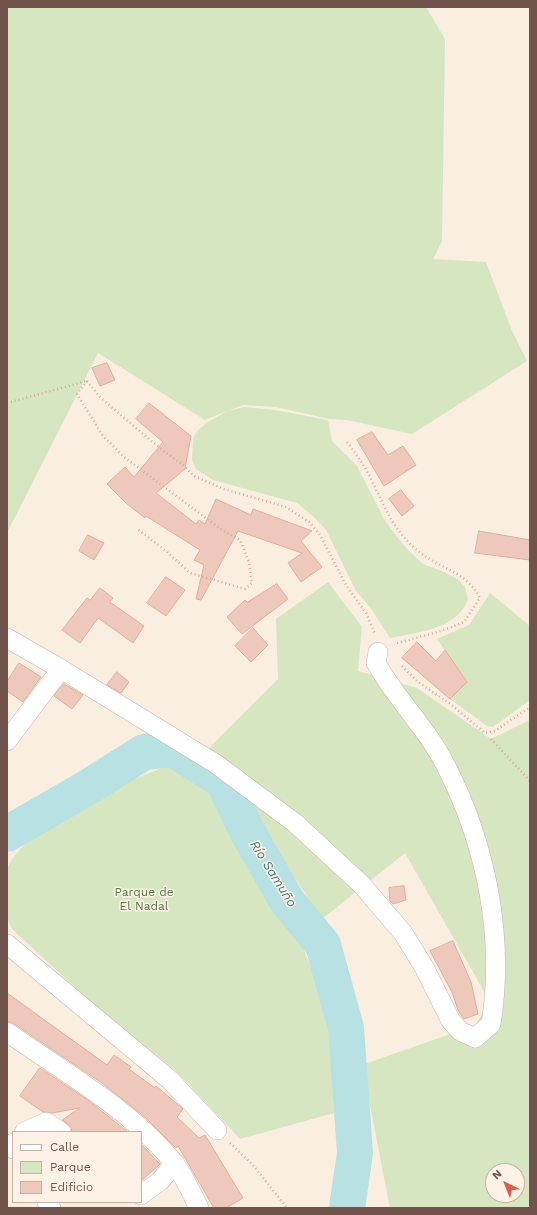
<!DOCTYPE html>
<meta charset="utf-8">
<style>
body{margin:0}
#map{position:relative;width:537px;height:1215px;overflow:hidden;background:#faeee1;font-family:"Work Sans",sans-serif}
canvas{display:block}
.frame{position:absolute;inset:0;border:8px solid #70534a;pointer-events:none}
.legend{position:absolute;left:12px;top:1131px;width:130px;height:72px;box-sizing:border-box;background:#fef2e7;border:1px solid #c5b2a8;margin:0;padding:5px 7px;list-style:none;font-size:12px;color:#70534a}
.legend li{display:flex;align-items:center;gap:8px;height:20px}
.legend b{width:20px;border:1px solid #c5b2a8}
.north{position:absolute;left:485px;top:1163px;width:40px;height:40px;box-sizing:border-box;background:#fef2e7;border:1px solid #c5b2a8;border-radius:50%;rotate:317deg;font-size:11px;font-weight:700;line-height:16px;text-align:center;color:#70534a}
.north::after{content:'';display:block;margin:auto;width:14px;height:18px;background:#dd5c4d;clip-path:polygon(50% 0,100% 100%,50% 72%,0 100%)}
</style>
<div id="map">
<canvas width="537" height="1215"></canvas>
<div class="frame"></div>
<ul class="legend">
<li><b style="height:5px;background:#fff"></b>Calle</li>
<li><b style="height:11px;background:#d5e6c1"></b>Parque</li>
<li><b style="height:11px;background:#eec9bb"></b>Edificio</li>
</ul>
<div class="north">N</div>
</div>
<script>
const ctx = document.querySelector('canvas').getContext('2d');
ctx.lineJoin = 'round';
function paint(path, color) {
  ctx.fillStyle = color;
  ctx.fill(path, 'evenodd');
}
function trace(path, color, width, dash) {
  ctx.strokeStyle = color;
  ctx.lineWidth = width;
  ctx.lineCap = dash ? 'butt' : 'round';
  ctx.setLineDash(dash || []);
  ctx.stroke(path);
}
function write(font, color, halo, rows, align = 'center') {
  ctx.font = font + ' "Work Sans",sans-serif';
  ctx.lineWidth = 3;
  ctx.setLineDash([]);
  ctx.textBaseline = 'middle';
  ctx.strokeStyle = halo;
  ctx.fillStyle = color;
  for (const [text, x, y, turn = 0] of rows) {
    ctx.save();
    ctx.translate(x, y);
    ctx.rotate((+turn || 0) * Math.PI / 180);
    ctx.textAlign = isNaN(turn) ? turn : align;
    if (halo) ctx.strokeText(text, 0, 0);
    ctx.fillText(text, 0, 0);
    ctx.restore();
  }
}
const green = new Path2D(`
 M 7,7 L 426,7 L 445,39 L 442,241 L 433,259 L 486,262 L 512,331 L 527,361 L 412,434 L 347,420 L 329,419 L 276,407 L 243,405 L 228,411 L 244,407 L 275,410 L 328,420 L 332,441 L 357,466 L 384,519 L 394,533 L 408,550 L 423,564 L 444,572 L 459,580 L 465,587 L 468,600 C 455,630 419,632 390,638 L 370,607 L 356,591 L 326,530 L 313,516 L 297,503 L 213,480 L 196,469 L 192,460 L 193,438 L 198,430 L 208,422 L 227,411 L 205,420 L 98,353 L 7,533 Z
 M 328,582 L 362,627 L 358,671 L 417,688 L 491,739 L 530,720 L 530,1208 L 390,1208 L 362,1065 L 476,1025 L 489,1000 L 405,853 L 322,919 L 209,748 L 278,679 L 276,619 ZM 493,1171 L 517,1171 L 517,1195 L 493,1195 Z
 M 490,593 L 530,626 L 530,700 L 493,727 L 487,726 L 450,699 L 467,682 L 437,639 L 469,625 Z
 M 167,766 L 182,767 L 211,788 L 234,830 L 258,879 L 279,913 L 301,942 L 321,994 L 331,1037 L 334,1113 L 240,1139 L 175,1070 L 93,1004 L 14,931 C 5,919 7,911 7,897 C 7,888 4,874 8,867 C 29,823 124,782 167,766 Z`);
const river = new Path2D(`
 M 7,834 L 90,786 L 144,752 L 173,749 L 223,781 L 247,831 L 287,901 L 323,945 L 346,1028 L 355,1153 L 347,1208`);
const building = new Path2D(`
 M 107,363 L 115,380 L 100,386 L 92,368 Z
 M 149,403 L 191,436 L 185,469 L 156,493 L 196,524 L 199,520 L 205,524 L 216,499 L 251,515 L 253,509 L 312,531 L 301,541 L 322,567 L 301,582 L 288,563 L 302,553 L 238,531 L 201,600 L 196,599 L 204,565 L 194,560 L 200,550 L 146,516 L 145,518 L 126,503 L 107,484 L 125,467 L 134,477 L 163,442 L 136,419 Z
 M 372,432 L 388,455 L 403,446 L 416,465 L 384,486 L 357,440 Z
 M 401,490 L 414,506 L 402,516 L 389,499 Z
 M 479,531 L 530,540 L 530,560 L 475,553 Z
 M 88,535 L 104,543 L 94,560 L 79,551 Z
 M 166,577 L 185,590 L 166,616 L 147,603 Z
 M 277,584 L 288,599 L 242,634 L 227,617 L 245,600 L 247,602 Z
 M 100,588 L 113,598 L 110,602 L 144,626 L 133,643 L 98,618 L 80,643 L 62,630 L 87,598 L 90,600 Z
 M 253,628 L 268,645 L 251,662 L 235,646 Z
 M 417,642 L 436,661 L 445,650 L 467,682 L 450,699 L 402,658 Z
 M 19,663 L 41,677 L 23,702 L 7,691 L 7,682 Z
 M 117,672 L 129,682 L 121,693 L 107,685 Z
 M 64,684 L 83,695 L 72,709 L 54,696 Z
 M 404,886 L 406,900 L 393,904 L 390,901 L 389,888 Z
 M 453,941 L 471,982 L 478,1014 L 464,1019 L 458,1010 L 452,992 L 430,951 Z
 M 7,993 L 107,1065 L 114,1055 L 131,1067 L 129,1069 L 155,1088 L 156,1086 L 176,1103 L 183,1109 L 177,1117 L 199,1138 L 205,1135 L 243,1198 L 226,1208 L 214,1208 L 178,1146 L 176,1148 L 145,1117 L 102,1083 L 13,1023 L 7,1021 Z
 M 40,1068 L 89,1101 L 128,1132 L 72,1132 L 71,1127 L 62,1120 L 80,1108 L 52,1113 L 43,1112 L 20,1096 Z
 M 141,1144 L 160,1164 L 141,1181 Z`);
const path = new Path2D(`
 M 87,381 L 77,394 L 103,436 L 124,457 L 222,530 L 240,540 L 249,562 L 252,583 L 245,589 L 190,573 L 166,551 L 136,528
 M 87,381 L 100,397 L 123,417 L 166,453 L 182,464 L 194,476 L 224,489 L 286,507 L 309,522 L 320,535 L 346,585 L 366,613 L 375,634
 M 7,403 L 87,381
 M 347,442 C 357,455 366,468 373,483 C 387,511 393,530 418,551 C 440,569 466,571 480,598 L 464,622 L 441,631 L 394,644
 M 402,666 L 418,682 L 449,703 L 485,733 L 495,731 L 530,707
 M 491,739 L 530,781
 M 230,1143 L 253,1165 L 287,1208`);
const minor = new Path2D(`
 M 7,638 L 61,669 L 216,764 L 295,823 L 362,885 L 403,933 L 424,967 L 451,1021 L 460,1031 L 475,1038 L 491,1024 C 505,937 486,844 446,766 C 427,728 396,699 376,663 L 378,652
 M 7,741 L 61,669
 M 7,944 L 170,1080 L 217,1130
 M 7,1032 C 62,1071 132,1110 174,1163 C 184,1176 192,1193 199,1208
 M 24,1132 L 46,1122 L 61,1132
 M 13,1143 L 11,1146 L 13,1149
 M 141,1195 L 160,1181 L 175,1163
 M 47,1202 L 51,1208`);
const parkNames = [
 ["Parque de",144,892],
 ["El Nadal",144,906]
];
const waterNames = [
 ["Río Samuño",273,874,58]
];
paint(green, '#d5e6c1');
trace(river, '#b7e1e2', 36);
paint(building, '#eec9bb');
trace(building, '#dfae9c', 1);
trace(minor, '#cab4a9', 20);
trace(path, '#d2ac9e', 2.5, [1, 3]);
trace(minor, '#fff', 19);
write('12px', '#577542', '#fef2e7', parkNames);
write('italic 13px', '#42787b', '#fef2e7', waterNames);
</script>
